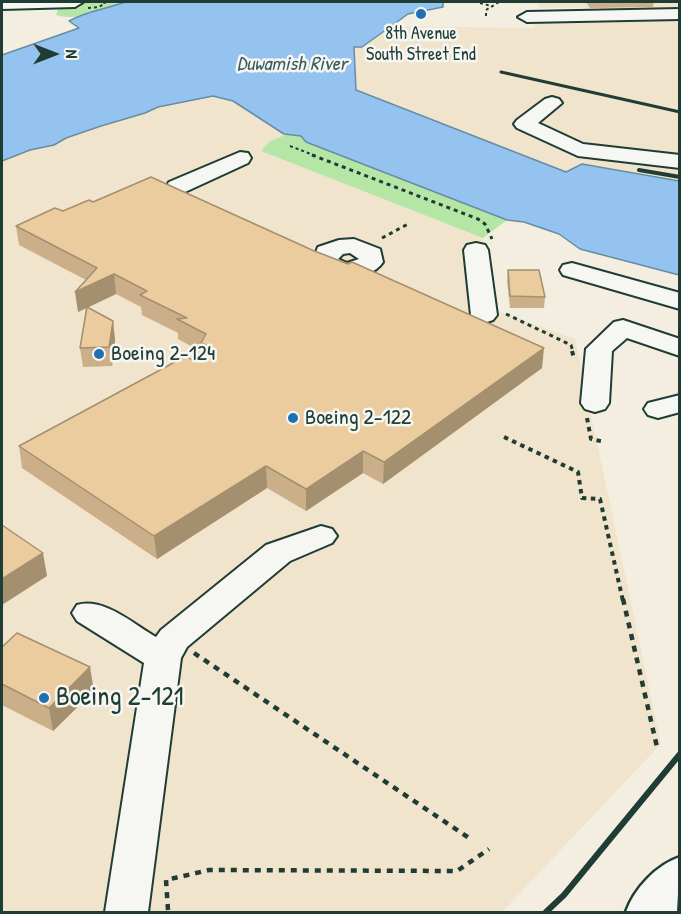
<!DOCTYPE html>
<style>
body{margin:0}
#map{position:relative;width:681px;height:914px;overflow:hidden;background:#f4eee1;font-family:"Patrick Hand",sans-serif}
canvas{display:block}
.frame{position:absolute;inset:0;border:3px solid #1f3d34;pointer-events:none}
.north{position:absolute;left:24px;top:24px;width:60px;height:60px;-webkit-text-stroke:4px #f6f6f2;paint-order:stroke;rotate:90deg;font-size:16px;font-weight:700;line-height:24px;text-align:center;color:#1f3d34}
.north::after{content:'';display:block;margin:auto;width:21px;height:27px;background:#1f3d34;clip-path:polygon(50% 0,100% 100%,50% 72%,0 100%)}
</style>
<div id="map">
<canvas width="681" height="914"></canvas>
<div class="frame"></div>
<div class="north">N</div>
</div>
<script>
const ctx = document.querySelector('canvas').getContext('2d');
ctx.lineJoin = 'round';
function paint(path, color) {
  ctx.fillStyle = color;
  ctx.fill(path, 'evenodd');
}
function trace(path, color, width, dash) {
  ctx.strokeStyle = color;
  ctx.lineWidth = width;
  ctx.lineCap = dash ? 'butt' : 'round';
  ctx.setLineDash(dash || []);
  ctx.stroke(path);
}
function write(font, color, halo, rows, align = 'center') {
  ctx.font = font + ' "Patrick Hand",sans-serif';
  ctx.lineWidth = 5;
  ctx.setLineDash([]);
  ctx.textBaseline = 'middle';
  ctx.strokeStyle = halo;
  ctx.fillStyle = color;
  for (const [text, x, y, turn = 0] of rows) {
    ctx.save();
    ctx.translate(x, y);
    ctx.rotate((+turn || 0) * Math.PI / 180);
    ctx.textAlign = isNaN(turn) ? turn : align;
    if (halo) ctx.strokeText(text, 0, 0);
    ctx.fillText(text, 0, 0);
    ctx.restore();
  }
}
const built = new Path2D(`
 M 536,2 L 679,2 L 680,8 L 540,8 Z
 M 679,16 L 679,181 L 582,164 L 567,172 L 356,90 L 354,47 L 362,47 L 390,26 L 534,28 L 536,22 Z
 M 213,96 L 233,101 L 287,134 L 269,142 L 262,151 L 483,238 L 497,311 L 575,339 L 661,744 L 502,912 L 2,912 L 2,161 L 30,150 L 54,145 L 66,138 L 101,126 L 145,113 L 158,107 Z`);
const green = new Path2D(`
 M 83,2 L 125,2 C 105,10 77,22 56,15 L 58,9 L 79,8 Z
 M 287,134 L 301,136 L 306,142 L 507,220 L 483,238 L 261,151 L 269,142 Z`);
const water = new Path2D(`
 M 125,2 L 450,2 L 443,2 L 443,7 L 408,14 L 362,47 L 354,47 L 356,90 L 566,172 L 582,164 L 679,181 L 679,275 L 580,249 L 559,234 L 524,222 L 507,220 L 306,142 L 301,136 L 284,134 L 233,101 L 213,96 L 158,107 L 145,113 L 101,126 L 66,138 L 54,145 L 30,150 L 2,161 L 2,55 L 79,28 L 69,21 C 86,11 107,9 125,2 Z`);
const pathFar3 = new Path2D(`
 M 480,3 L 491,6
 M 88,8 L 99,7 L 105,3 L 103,2
 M 486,16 L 486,10 L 499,2
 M 290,146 L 316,156`);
const pathFar2 = new Path2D(`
 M 312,155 L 478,219 L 485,224 L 492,239
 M 382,238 L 408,224
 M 506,314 L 571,345 L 573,352`);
const pathFar1 = new Path2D(`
 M 572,351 L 574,358
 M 587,418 L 591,439 L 605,442
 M 504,437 L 578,472 L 582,498 L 600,499 L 623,601`);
const path = new Path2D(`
 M 623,599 L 657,747
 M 194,653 L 469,838
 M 168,910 L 166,880 L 209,870 L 457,871 L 489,849`);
const minor = new Path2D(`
 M 2,2 L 83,2 L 75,7 L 2,9 Z
 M 680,9 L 680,19 L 527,22 L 518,17 L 527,12 Z
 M 552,97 L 559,99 L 562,103 L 538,123 L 583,144 L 680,155 L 680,168 L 578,156 L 517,128 L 514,124 L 517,120 L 545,99 Z
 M 240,152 L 248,153 L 251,158 L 248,163 L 185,192 L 169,192 L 166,187 L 169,182 Z
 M 354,239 L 380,249 L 383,262 C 368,284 327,281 313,260 L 318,247 L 339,240 ZM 350,253 L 359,259 L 347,263 L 338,259 L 343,254 Z
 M 476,243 L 485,245 L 488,250 L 497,315 L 493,320 L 484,323 L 475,320 L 471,315 L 464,250 L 467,245 Z
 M 572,263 L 680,293 L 680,309 L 563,275 L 560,270 L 563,265 Z
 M 623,320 L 680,339 L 680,356 L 627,338 L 612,351 L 609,403 L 605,409 L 595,412 L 585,409 L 581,403 L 586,349 L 614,322 Z
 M 680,395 L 680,412 L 658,418 L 648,415 L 644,409 L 648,403 Z
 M 321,526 L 332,529 L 337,536 L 332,543 L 290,561 L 187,647 L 181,658 L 148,912 L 105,912 L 144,663 L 77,621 L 72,613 L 77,605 C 104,597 133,624 156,637 L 161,630 L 266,545 Z`);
const major = new Path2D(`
 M 680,857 L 677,912 L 626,912 C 634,889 656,865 680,857 Z`);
const railFar2 = new Path2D(`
 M 501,72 L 680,112`);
const railFar1 = new Path2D(`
 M 639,170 L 680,177`);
const rail = new Path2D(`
 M 546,912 L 564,895 L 680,754`);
const wall = new Path2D(`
 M 586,2 L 654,2 L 653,7 L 590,8 Z
 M 63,211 L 542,368 L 383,484 L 363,473 L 306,511 L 267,488 L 157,559 L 22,468 L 19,446 L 192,360 L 198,350 L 178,339 L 178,333 L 142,315 L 141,307 L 116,294 L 87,308 L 113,321 L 115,340 L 112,366 L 83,367 L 80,348 L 86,308 L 78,312 L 86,280 L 19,245 L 16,226 Z
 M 508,270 L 545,297 L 544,308 L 510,308 L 507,281 Z
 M 2,647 L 94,691 L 53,731 L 2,705 Z`);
const shadedWall = new Path2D(`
 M 114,274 L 116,294 L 78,312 L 75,292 Z
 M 113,321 L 115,340 L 112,366 L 109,347 Z
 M 544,348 L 542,368 L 383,484 L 384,462 Z
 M 363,451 L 363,473 L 306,511 L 306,489 Z
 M 266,466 L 267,488 L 157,559 L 154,536 Z
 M 43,553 L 47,576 L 2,605 L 2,579 Z
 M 90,667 L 94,691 L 53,731 L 49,708 Z`);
const building = new Path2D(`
 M 151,177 L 312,250 L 348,264 L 352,262 L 544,348 L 384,462 L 363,451 L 306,489 L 266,466 L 154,536 L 19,446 L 186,356 L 192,360 L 197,350 L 206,345 L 201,343 L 206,334 L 177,319 L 187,318 L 140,295 L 147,291 L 114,274 L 75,292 L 97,268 L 16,226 L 55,208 L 63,211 L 89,200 L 93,202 Z
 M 508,270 L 539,270 L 545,297 L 510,296 Z
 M 87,307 L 113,321 L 109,347 L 80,348 Z
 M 2,525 L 43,553 L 2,579 Z
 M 17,633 L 90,667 L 49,708 L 2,684 L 2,647 Z`);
const markers = [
 [421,14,6,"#1f6fb2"],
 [99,354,6,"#1f6fb2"],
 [293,418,6,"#1f6fb2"],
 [44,698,6,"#1f6fb2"]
];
const farPoinames = [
 ["8th Avenue",421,34],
 ["South Street End",421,55]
];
const farWaternames = [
 ["Duwamish River",292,65]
];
const poiNames = [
 ["Boeing 2-124",111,354],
 ["Boeing 2-122",305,418]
];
const nearPoinames = [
 ["Boeing 2-121",56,698]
];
paint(built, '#f1e4cd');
paint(green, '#b6e6a6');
paint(water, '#95c3ef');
trace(water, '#668da4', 1.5);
trace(minor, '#1f3d34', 4);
trace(major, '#1f3d34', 5);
trace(pathFar3, '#1f3d34', 2, [3, 3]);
trace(pathFar2, '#1f3d34', 3, [4, 4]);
trace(pathFar1, '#1f3d34', 4, [4.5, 4.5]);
trace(path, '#1f3d34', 4.5, [6, 6]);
paint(minor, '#f6f6f2');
paint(major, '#f6f6f2');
trace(railFar2, '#1f3d34', 3);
trace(railFar1, '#1f3d34', 4);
trace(rail, '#1f3d34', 6);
paint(wall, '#caaf88');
paint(shadedWall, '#a48f6f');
paint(building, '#ebcc9e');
trace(building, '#a48f6f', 1.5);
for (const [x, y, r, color] of markers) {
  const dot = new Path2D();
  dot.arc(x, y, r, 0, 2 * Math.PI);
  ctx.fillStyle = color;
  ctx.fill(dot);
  trace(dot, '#f6f6f2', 2);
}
write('18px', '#1f3d34', '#f6f6f2', farPoinames);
write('italic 20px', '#3c5e63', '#f6f6f2', farWaternames);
write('22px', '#1f3d34', '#f6f6f2', poiNames, 'left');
write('27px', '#1f3d34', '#f6f6f2', nearPoinames, 'left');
</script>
